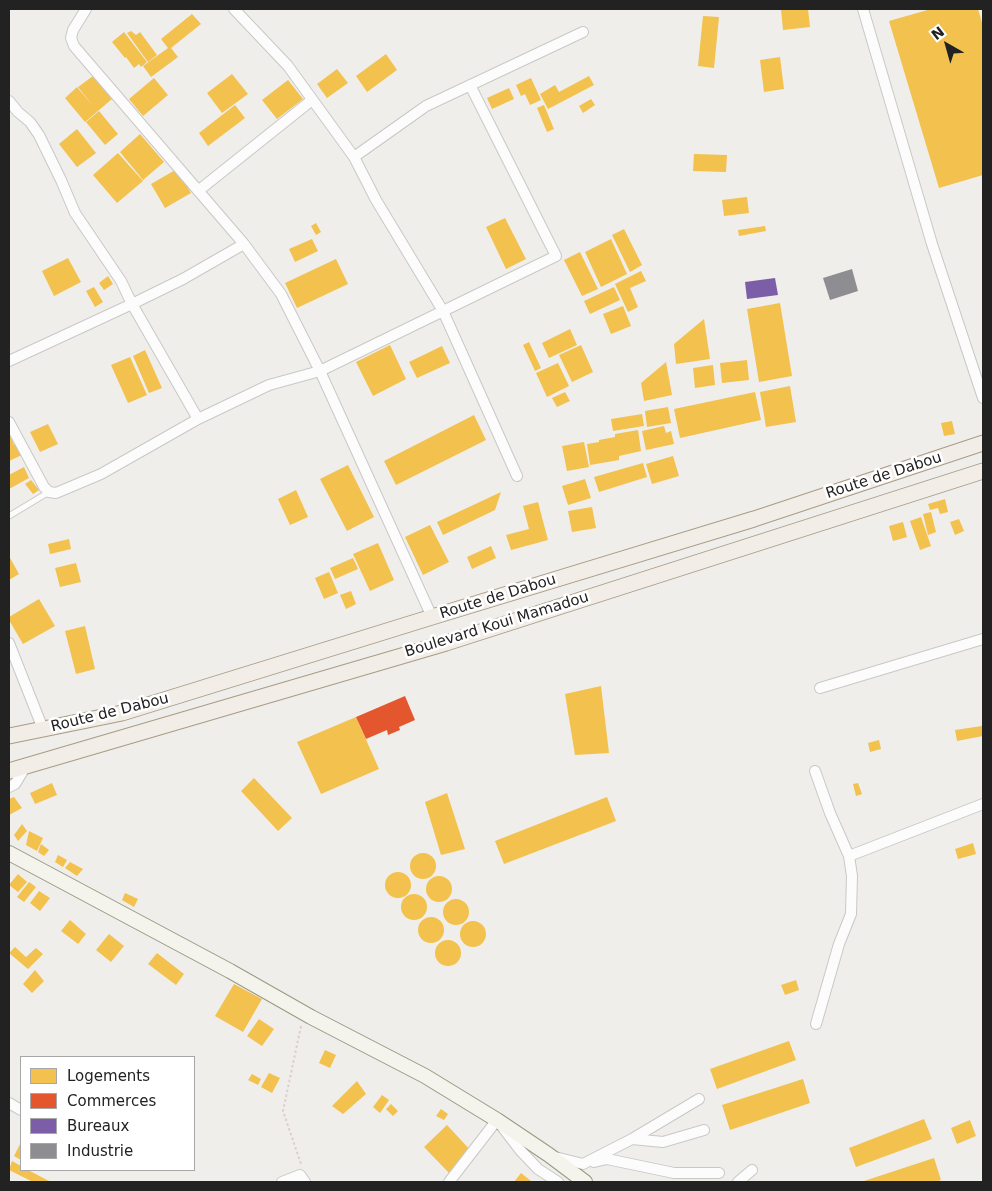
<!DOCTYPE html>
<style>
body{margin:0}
#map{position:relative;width:992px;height:1191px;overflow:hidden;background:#f0eeeb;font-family:"DejaVu Sans",sans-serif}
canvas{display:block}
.frame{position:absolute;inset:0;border:10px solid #222;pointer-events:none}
.legend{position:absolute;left:20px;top:1056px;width:175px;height:115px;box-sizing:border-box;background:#fff;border:1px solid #a7a7a7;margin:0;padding:6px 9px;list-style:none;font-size:15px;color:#222}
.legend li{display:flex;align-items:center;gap:10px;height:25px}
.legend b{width:25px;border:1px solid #a7a7a7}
.north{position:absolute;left:922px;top:20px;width:50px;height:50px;-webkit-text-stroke:4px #fff;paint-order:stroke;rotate:322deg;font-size:14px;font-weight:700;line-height:20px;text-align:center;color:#222}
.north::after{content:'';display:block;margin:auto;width:18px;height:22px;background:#222;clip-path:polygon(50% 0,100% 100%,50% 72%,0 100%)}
</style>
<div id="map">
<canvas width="992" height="1191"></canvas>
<div class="frame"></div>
<ul class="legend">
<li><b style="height:14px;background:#f2c14e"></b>Logements</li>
<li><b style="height:14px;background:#e4572e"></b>Commerces</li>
<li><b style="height:14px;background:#7b5ea7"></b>Bureaux</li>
<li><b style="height:14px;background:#8d8d92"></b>Industrie</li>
</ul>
<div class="north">N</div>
</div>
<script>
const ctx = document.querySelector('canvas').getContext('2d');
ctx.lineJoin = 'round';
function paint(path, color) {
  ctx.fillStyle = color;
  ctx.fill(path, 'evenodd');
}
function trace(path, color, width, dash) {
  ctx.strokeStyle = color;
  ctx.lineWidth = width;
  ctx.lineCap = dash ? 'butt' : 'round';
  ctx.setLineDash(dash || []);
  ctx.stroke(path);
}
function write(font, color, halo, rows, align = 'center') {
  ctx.font = font + ' "DejaVu Sans",sans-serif';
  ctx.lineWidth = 5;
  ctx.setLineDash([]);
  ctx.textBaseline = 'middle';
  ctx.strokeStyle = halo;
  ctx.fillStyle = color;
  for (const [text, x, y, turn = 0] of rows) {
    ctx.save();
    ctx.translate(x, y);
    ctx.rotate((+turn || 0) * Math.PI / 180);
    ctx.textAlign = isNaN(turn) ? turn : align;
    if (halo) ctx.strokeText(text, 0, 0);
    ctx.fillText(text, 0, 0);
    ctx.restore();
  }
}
const homes = new Path2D(`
 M 781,9 L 808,9 L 810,27 L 783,30 Z
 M 931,9 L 978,9 L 983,26 L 983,175 L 939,188 L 889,21 Z
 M 192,14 L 201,24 L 171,48 L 178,57 L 151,77 L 143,66 L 168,48 L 161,39 Z
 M 703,16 L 719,17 L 714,68 L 698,66 Z
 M 131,31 L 136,35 L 140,32 L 157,55 L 148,62 L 127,33 Z
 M 124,32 L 147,62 L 141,67 L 139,64 L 134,68 L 126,57 L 125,58 L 112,42 Z
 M 386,54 L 397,70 L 367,92 L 356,76 Z
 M 780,57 L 784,89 L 764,92 L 760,60 Z
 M 337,69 L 348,83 L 327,98 L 317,84 Z
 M 232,74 L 248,94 L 222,113 L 207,93 Z
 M 93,76 L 112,99 L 85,122 L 65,98 L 77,87 L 93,106 L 78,87 Z
 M 589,76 L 594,85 L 548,109 L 540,94 L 555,85 L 559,92 Z
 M 154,78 L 168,95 L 143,116 L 129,99 Z
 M 531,78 L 541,100 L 530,105 L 525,94 L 521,96 L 516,85 Z
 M 288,80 L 303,99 L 277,119 L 262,100 Z
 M 509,88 L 514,99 L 492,109 L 487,98 Z
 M 591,99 L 595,105 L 583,113 L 579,106 Z
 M 235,105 L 245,118 L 208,146 L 199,133 Z
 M 544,105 L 554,129 L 547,132 L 537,108 Z
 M 99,111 L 118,134 L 105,145 L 86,122 Z
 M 77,129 L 96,153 L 77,167 L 59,144 Z
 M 140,134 L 164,162 L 143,180 L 120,152 Z
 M 118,153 L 143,181 L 117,203 L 93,175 Z
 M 694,154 L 727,155 L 726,172 L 693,171 Z
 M 177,169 L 191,193 L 165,208 L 151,184 Z
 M 747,197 L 749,213 L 724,216 L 722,200 Z
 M 505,218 L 526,259 L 506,269 L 486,227 Z
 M 316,223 L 321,232 L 316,235 L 311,226 Z
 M 765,226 L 766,231 L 739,236 L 738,230 Z
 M 624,229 L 642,265 L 630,272 L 612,235 Z
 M 312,239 L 318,251 L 295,262 L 289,249 Z
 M 611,239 L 627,274 L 601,287 L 585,252 Z
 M 580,252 L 598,289 L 582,296 L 564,260 Z
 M 68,258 L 81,282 L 54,296 L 42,271 Z
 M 336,259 L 348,284 L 297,308 L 285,283 Z
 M 641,271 L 646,281 L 630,288 L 638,307 L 628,312 L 615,284 Z
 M 108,276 L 113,284 L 104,290 L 99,283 Z
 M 94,287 L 103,302 L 95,307 L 86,291 Z
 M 614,287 L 620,300 L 590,314 L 584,301 Z
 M 780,303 L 792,376 L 759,382 L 747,309 Z
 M 623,306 L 631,326 L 611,334 L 603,314 Z
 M 704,319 L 710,359 L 676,364 L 674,344 Z
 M 570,329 L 577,345 L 549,358 L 542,343 Z
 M 529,342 L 541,368 L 535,371 L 523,345 Z
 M 390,345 L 406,379 L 373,396 L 356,362 Z
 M 581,345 L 593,372 L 572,382 L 559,355 Z
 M 442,346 L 450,363 L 417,378 L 409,362 Z
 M 145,350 L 162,388 L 149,393 L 133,356 Z
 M 130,357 L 147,395 L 128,403 L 111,365 Z
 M 747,360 L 749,380 L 722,383 L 720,363 Z
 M 666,362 L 672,395 L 644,401 L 641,383 Z
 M 558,363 L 569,386 L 547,397 L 536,373 Z
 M 713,365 L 715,385 L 695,388 L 693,368 Z
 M 790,386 L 796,422 L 766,427 L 760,392 Z
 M 565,392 L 570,401 L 557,407 L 552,398 Z
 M 755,392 L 761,420 L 680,438 L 674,409 Z
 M 668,407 L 671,423 L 647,427 L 645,411 Z
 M 642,414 L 644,426 L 613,431 L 611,419 Z
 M 474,415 L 486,440 L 396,485 L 384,461 Z
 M 952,421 L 955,434 L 944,436 L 941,423 Z
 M 48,424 L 58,444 L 40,452 L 30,432 Z
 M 664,426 L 666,433 L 671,431 L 674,444 L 646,450 L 642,431 Z
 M 638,430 L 641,451 L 619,456 L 619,460 L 590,465 L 587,444 L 599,442 L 599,440 L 615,437 L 615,434 Z
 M 9,432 L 14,445 L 17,444 L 22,455 L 9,461 Z
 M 584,442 L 589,467 L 567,471 L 562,446 Z
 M 673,456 L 679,476 L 652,484 L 646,464 Z
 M 643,463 L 647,477 L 599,492 L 594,477 Z
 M 348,465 L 374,517 L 347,531 L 320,479 Z
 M 24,467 L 29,478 L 9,489 L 9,475 Z
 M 585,479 L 591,498 L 568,505 L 562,486 Z
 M 31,480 L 39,490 L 33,494 L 25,484 Z
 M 296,490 L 308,517 L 290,525 L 278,499 Z
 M 501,492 L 495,510 L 443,535 L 437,522 Z
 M 945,499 L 948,512 L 940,514 L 938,508 L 930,510 L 928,504 Z
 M 538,502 L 548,540 L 511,550 L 506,535 L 529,529 L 523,506 Z
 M 592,507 L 596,528 L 572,532 L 568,511 Z
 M 931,512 L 936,532 L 928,535 L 923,514 Z
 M 921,517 L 931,546 L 920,550 L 910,521 Z
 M 959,519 L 964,531 L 955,535 L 950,522 Z
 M 903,522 L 907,537 L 893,541 L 889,526 Z
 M 430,525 L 449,562 L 423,575 L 405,537 Z
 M 69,539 L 71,549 L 50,554 L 48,544 Z
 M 378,543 L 394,580 L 370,591 L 353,554 Z
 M 491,546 L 496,558 L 472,569 L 467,557 Z
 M 9,556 L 19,574 L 9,580 Z
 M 353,558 L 358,569 L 335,579 L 330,568 Z
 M 76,563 L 81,582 L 60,587 L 55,568 Z
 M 329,572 L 338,593 L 324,599 L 315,578 Z
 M 351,591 L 356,604 L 346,609 L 340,595 Z
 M 39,599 L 55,626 L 23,644 L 9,620 L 9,617 Z
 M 85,626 L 95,669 L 76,674 L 65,631 Z
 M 601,686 L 609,753 L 575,755 L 565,694 Z
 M 356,717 L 379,769 L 321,794 L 297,742 Z
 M 982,726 L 983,736 L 957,741 L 955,730 Z
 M 879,740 L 881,749 L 870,752 L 868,743 Z
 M 254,778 L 292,818 L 278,831 L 241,791 Z
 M 52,783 L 57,795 L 35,804 L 30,793 Z
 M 858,783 L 862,794 L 856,796 L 853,784 Z
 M 447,793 L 465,849 L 441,855 L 425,802 Z
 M 14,797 L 22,808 L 9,815 L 9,799 Z
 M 607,797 L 616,821 L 504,864 L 495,841 Z
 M 22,824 L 27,831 L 18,841 L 14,835 Z
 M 29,831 L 43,838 L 37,851 L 26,845 Z
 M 973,843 L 976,854 L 958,859 L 955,849 Z
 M 41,844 L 49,850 L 44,856 L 38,852 Z
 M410 866a13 13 0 1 1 26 0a13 13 0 1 1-26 0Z
 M 58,855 L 67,860 L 63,867 L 55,862 Z
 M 70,862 L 83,869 L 77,876 L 65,868 Z
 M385 885a13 13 0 1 1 26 0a13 13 0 1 1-26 0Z
 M 18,874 L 27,882 L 18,892 L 9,885 Z
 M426 889a13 13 0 1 1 26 0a13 13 0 1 1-26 0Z
 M 29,882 L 36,887 L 24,902 L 17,897 Z
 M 39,891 L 50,898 L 40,911 L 30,903 Z
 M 125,893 L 138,899 L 134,907 L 122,900 Z
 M401 907a13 13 0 1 1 26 0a13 13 0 1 1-26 0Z
 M443 912a13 13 0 1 1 26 0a13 13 0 1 1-26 0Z
 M418 930a13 13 0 1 1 26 0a13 13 0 1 1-26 0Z
 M 70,920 L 86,934 L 78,944 L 61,931 Z
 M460 934a13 13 0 1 1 26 0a13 13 0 1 1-26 0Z
 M 109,934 L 124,946 L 111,962 L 96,950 Z
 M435 953a13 13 0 1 1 26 0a13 13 0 1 1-26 0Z
 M 15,947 L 26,957 L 36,948 L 43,954 L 28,969 L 9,953 Z
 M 157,953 L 184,974 L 176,985 L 148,964 Z
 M 35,970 L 44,981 L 32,993 L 23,984 Z
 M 796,980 L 799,990 L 785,995 L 781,985 Z
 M 234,984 L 262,999 L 243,1032 L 215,1016 Z
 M 259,1019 L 274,1029 L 262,1046 L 247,1036 Z
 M 789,1041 L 796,1060 L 717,1089 L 710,1069 Z
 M 325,1050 L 336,1055 L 330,1068 L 319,1063 Z
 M 269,1073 L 280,1078 L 272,1093 L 261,1087 Z
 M 252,1074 L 261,1079 L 258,1085 L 248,1080 Z
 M 803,1079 L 810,1103 L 730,1130 L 722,1105 Z
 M 357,1081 L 366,1094 L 343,1114 L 332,1106 Z
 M 382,1095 L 389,1100 L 380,1113 L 373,1107 Z
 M 391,1104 L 398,1111 L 393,1116 L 386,1109 Z
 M 441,1109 L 448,1114 L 444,1120 L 436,1116 Z
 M 924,1119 L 932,1139 L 856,1167 L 849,1148 Z
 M 970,1120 L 976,1136 L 957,1144 L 951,1128 Z
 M 447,1125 L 472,1152 L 449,1173 L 424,1147 Z
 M 21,1142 L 21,1160 L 14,1156 Z
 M 934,1158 L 941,1180 L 935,1182 L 861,1182 Z
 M 12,1161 L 21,1166 L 21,1170 L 28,1170 L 51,1182 L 33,1182 L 9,1170 Z
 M 521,1173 L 531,1181 L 530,1182 L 514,1182 Z`);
const shops = new Path2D(`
 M 405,696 L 415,720 L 399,727 L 400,730 L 388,735 L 387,730 L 366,739 L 356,717 Z`);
const offices = new Path2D(`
 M 775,278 L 778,295 L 747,299 L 745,282 Z`);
const industry = new Path2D(`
 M 852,269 L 858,291 L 830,300 L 823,278 Z`);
const path = new Path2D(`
 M 301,1026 L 283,1111 L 301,1164`);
const lane = new Path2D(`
 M 9,516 L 49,492`);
const street = new Path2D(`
 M 86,9 L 73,30 L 71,38 L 74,46 L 244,244 L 281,294 L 320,371 L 432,617
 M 234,9 L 288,66 L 354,157 L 376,200 L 443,311 L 517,476
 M 863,9 L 932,244 L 983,398
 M 9,101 L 18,112 L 30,122 L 39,135 L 61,180 L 75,213 L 121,281 L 132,304 L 198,419
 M 354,157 L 426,106 L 583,32
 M 198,191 L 312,100
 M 9,361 L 132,304 L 183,279 L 244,244
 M 9,422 L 44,487 L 49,492 L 56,493 L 101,474 L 198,419 L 269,385 L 320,371 L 556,256 L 470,85
 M 9,643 L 43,729
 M 820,688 L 983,639
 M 815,771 L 830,813 L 849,856
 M 9,787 L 15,784 L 26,766
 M 816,1024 L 839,944 L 851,914 L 852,876 L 849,856 L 983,804
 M 9,1103 L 21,1110
 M 632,1139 L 663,1142 L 704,1130
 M 555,1157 L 583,1164 L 632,1139 L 699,1099
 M 594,1162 L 607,1159 L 674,1173 L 719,1173
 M 282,1182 L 300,1175 L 305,1182
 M 449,1182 L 497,1120 L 520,1150 L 538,1169 L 558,1182
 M 738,1182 L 752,1170`);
const secondary = new Path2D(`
 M 9,853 L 230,971 L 311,1017 L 425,1076 L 497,1120 L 549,1155 L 585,1182`);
const primary = new Path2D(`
 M 9,736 L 122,713 L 432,617 L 754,519 L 983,443
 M 9,771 L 446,643 L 983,471`);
const streetNames = [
 ["Route de Dabou",884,476,-18],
 ["Route de Dabou",498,597,-17],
 ["Boulevard Koui Mamadou",497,625,-17],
 ["Route de Dabou",110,713,-14]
];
paint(homes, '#f2c14e');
paint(shops, '#e4572e');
paint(offices, '#7b5ea7');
paint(industry, '#8d8d92');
trace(lane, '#c9c8c7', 7);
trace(street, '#c9c8c7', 12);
trace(secondary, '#999a82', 16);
trace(primary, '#a79c86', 17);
trace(path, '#dccecd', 2, [2.5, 2.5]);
trace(lane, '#fdfcfc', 5);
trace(street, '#fdfcfc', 10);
trace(secondary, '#f4f4ed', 14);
trace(primary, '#f3ede7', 15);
write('15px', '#222', '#fff', streetNames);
</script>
